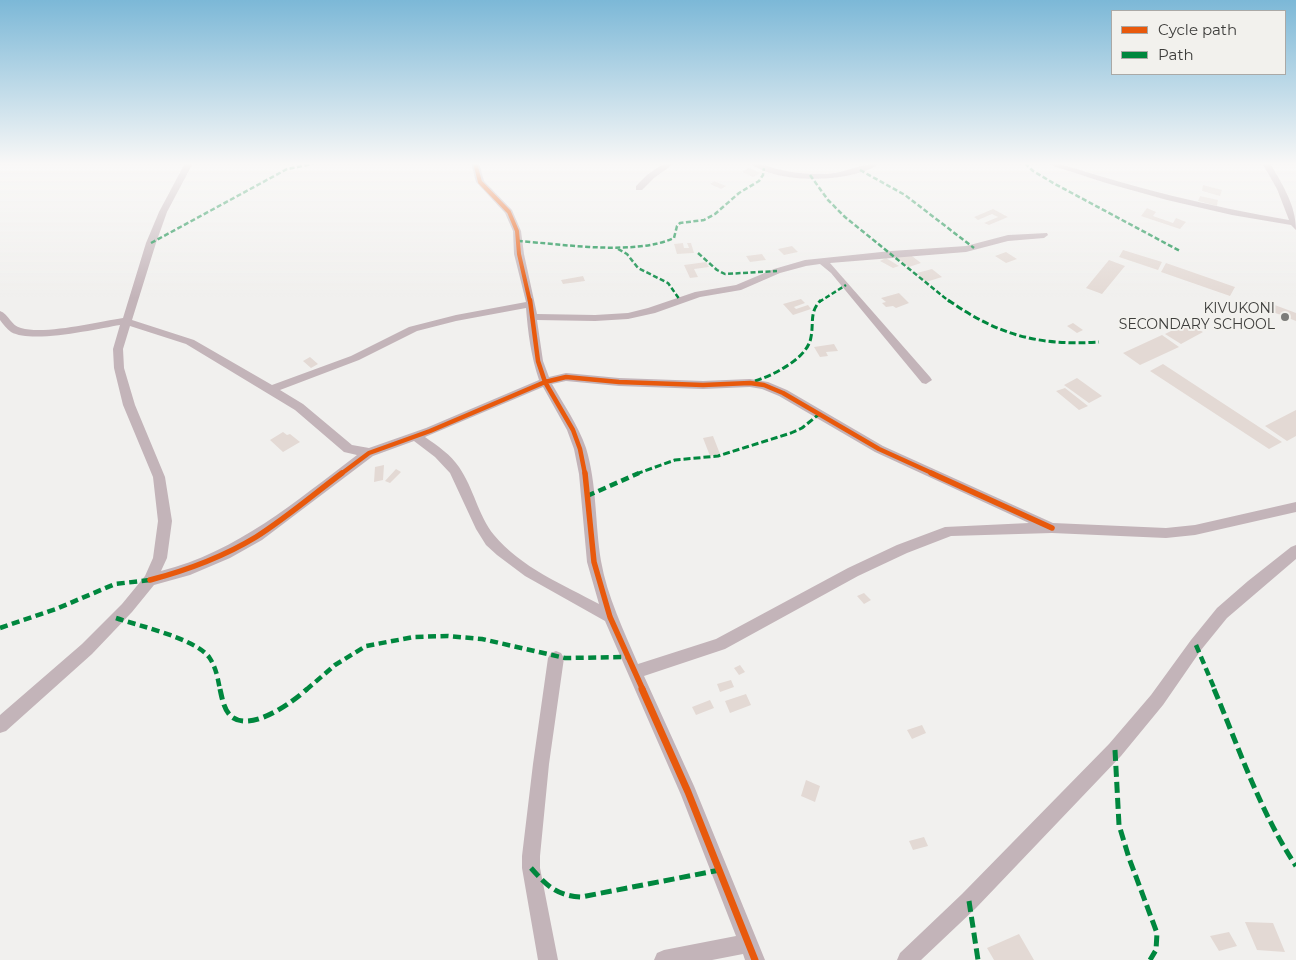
<!DOCTYPE html>
<style>
body{margin:0}
#map{position:relative;width:1296px;height:960px;overflow:hidden;background:#f1f0ee;font-family:Montserrat,sans-serif}
canvas{display:block}
.legend{position:absolute;left:1111px;top:10px;width:175px;height:65px;box-sizing:border-box;background:#f2f1ed;border:1px solid #aaa9a6;margin:0;padding:6px 9px;list-style:none;font-size:15px;color:#3d3d3b}
.legend li{display:flex;align-items:center;gap:10px;height:25px}
.legend b{width:25px;border:1px solid #aaa9a6}
</style>
<div id="map">
<canvas width="1296" height="960"></canvas>
<ul class="legend">
<li><b style="height:6px;background:#e8590c"></b>Cycle path</li>
<li><b style="height:6px;background:#00873e"></b>Path</li>
</ul>
</div>
<script>
const ctx = document.querySelector('canvas').getContext('2d');
ctx.lineJoin = 'round';
function paint(path, color) {
  ctx.fillStyle = color;
  ctx.fill(path, 'evenodd');
}
function trace(path, color, width, dash) {
  ctx.strokeStyle = color;
  ctx.lineWidth = width;
  ctx.lineCap = dash ? 'butt' : 'round';
  ctx.setLineDash(dash || []);
  ctx.stroke(path);
}
function write(font, color, halo, rows, align = 'center') {
  ctx.font = font + ' Montserrat,sans-serif';
  ctx.lineWidth = 4;
  ctx.setLineDash([]);
  ctx.textBaseline = 'middle';
  ctx.strokeStyle = halo;
  ctx.fillStyle = color;
  for (const [text, x, y, turn = 0] of rows) {
    ctx.save();
    ctx.translate(x, y);
    ctx.rotate((+turn || 0) * Math.PI / 180);
    ctx.textAlign = isNaN(turn) ? turn : align;
    if (halo) ctx.strokeText(text, 0, 0);
    ctx.fillText(text, 0, 0);
    ctx.restore();
  }
}
const building = new Path2D(`
 M 749,168 L 761,173 L 753,177 L 742,172 Z
 M 714,181 L 726,186 L 721,189 L 710,184 Z
 M 1203,185 L 1222,190 L 1220,196 L 1202,191 Z
 M 1200,196 L 1218,200 L 1217,206 L 1198,201 Z
 M 1147,208 L 1156,212 L 1153,216 L 1173,223 L 1176,218 L 1186,222 L 1180,229 L 1141,216 Z
 M 993,209 L 1008,217 L 989,225 L 984,223 L 998,217 L 992,214 L 978,220 L 974,217 Z
 M 683,243 L 684,248 L 689,248 L 687,243 L 691,243 L 694,253 L 677,254 L 674,244 Z
 M 792,246 L 798,252 L 784,255 L 778,249 Z
 M 1123,250 L 1162,262 L 1158,270 L 1119,257 Z
 M 1006,252 L 1017,259 L 1006,263 L 995,256 Z
 M 908,253 L 921,263 L 909,267 L 896,257 Z
 M 762,254 L 766,260 L 750,262 L 746,256 Z
 M 886,258 L 899,266 L 893,268 L 880,261 Z
 M 1109,260 L 1125,266 L 1102,294 L 1086,288 Z
 M 706,262 L 709,267 L 694,269 L 698,277 L 690,278 L 684,265 Z
 M 1166,263 L 1235,287 L 1230,296 L 1161,272 Z
 M 932,269 L 942,277 L 926,282 L 917,273 Z
 M 583,276 L 585,281 L 563,284 L 561,280 Z
 M 899,293 L 909,303 L 896,308 L 893,306 L 886,307 L 882,303 L 886,302 L 881,298 Z
 M 801,299 L 805,303 L 794,307 L 796,309 L 808,305 L 811,309 L 793,315 L 783,304 Z
 M 1264,301 L 1296,313 L 1296,321 L 1260,307 Z
 M 1073,323 L 1083,330 L 1077,333 L 1067,326 Z
 M 1187,323 L 1203,332 L 1181,344 L 1165,334 Z
 M 1162,335 L 1179,347 L 1140,365 L 1123,353 Z
 M 834,344 L 838,351 L 826,352 L 828,356 L 820,357 L 814,347 Z
 M 310,357 L 318,364 L 311,368 L 303,361 Z
 M 1163,364 L 1282,442 L 1269,449 L 1150,371 Z
 M 1077,378 L 1102,396 L 1089,403 L 1064,385 Z
 M 1065,388 L 1088,406 L 1079,410 L 1056,391 Z
 M 1296,410 L 1296,436 L 1287,441 L 1265,426 Z
 M 283,432 L 287,435 L 290,434 L 300,442 L 283,452 L 270,440 Z
 M 713,436 L 720,454 L 710,456 L 703,438 Z
 M 384,465 L 383,480 L 374,482 L 375,467 Z
 M 396,469 L 401,472 L 390,483 L 385,481 Z
 M 864,593 L 871,600 L 864,604 L 857,596 Z
 M 740,665 L 745,672 L 739,675 L 734,668 Z
 M 731,680 L 734,687 L 720,692 L 717,684 Z
 M 746,694 L 751,705 L 730,713 L 725,701 Z
 M 710,700 L 714,708 L 696,715 L 692,707 Z
 M 922,725 L 926,733 L 912,739 L 907,730 Z
 M 806,780 L 820,786 L 815,802 L 801,796 Z
 M 924,837 L 928,846 L 913,850 L 909,841 Z
 M 1245,922 L 1273,923 L 1285,952 L 1257,950 Z
 M 1229,932 L 1237,946 L 1219,951 L 1210,936 Z
 M 1019,934 L 1034,960 L 994,960 L 987,948 Z`);
const minor = new Path2D(`
 M 185,163 L 193,163 L 167,212 L 156,243 L 132,320 L 194,340 L 272,385 L 351,356 L 409,327 L 456,315 L 526,302 L 514,254 L 513,231 L 505,213 L 476,182 L 471,163 L 479,163 L 484,181 L 512,210 L 521,231 L 524,254 L 537,314 L 595,315 L 628,313 L 648,308 L 695,292 L 736,285 L 774,269 L 805,260 L 891,251 L 966,246 L 1008,235 L 1047,233 L 1048,235 L 1044,238 L 1008,241 L 966,252 L 830,263 L 930,377 L 932,380 L 926,384 L 922,383 L 831,273 L 820,264 L 806,266 L 780,273 L 741,290 L 700,297 L 655,313 L 628,319 L 595,321 L 537,320 L 543,361 L 549,377 L 566,373 L 619,378 L 703,381 L 750,379 L 768,382 L 787,390 L 883,446 L 1053,523 L 1166,528 L 1195,525 L 1296,502 L 1296,512 L 1195,535 L 1166,538 L 1052,533 L 951,536 L 907,553 L 858,576 L 725,649 L 644,676 L 694,786 L 765,960 L 745,960 L 743,954 L 712,960 L 654,960 L 657,953 L 664,950 L 736,936 L 681,795 L 605,621 L 525,576 L 497,555 L 486,545 L 476,529 L 450,473 L 435,457 L 414,441 L 373,456 L 262,540 L 230,558 L 190,575 L 154,585 L 132,612 L 92,654 L 6,731 L 0,733 L 0,715 L 82,644 L 122,604 L 145,576 L 153,558 L 158,521 L 153,477 L 123,405 L 114,368 L 113,349 L 120,325 C 96,329 32,344 11,332 C 7,329 3,324 0,320 L 0,311 C 9,314 11,326 21,328 C 45,335 96,322 123,318 L 146,243 L 159,212 ZM 526,308 C 528,333 531,356 539,380 L 426,428 L 369,448 L 352,445 L 303,404 L 280,390 L 359,360 L 417,331 L 456,321 ZM 130,326 L 186,344 L 295,410 L 344,452 L 357,455 C 296,501 237,552 161,571 L 167,558 L 172,521 L 165,477 L 135,405 L 124,368 L 123,349 ZM 566,381 L 619,386 L 703,389 L 750,387 L 762,389 L 779,396 L 875,452 L 1029,523 L 945,527 L 897,545 L 848,568 L 716,639 L 638,664 C 624,631 607,596 601,561 C 595,524 597,484 586,448 C 578,425 564,405 552,384 ZM 543,387 L 567,430 L 574,449 L 579,474 L 587,562 L 599,604 C 564,585 520,567 494,535 C 478,515 474,489 459,467 C 451,455 438,446 425,437 Z
 M 665,163 L 675,163 L 654,178 L 642,190 L 636,190 L 636,186 L 648,174 Z
 M 750,163 C 760,163 767,166 777,169 C 792,173 808,174 824,174 C 844,174 861,163 881,163 C 853,183 777,185 750,163 Z
 M 1044,163 L 1057,163 C 1133,187 1210,207 1289,220 L 1277,189 L 1262,163 L 1270,163 C 1282,184 1296,205 1296,230 L 1291,225 L 1232,215 L 1167,200 L 1106,183 Z
 M 1296,545 L 1296,559 L 1227,618 L 1201,650 L 1163,705 L 1121,756 L 976,908 L 921,960 L 897,960 L 900,953 L 962,894 L 1109,744 L 1151,695 L 1191,640 L 1217,608 L 1248,581 L 1291,547 Z
 M 556,651 L 561,653 L 564,658 L 549,764 L 540,856 L 540,868 L 558,960 L 538,960 L 522,868 L 522,856 L 533,764 L 548,658 L 551,653 Z`);
const quietFar3 = new Path2D(`
 M 1025,163 L 1033,171 L 1055,184 L 1180,251
 M 860,170 L 905,195 L 974,248
 M 810,175 L 828,200 L 845,217 L 950,302
 M 518,241 C 563,244 634,256 674,238 L 677,226 L 680,223 L 704,220 L 715,214 L 739,193 L 759,181 L 763,175 L 764,168
 M 151,243 L 287,169 L 316,163
 M 618,249 L 627,254 L 638,268 L 668,283 L 680,300
 M 698,253 L 717,270 L 725,274 L 777,271
 M 819,302 L 846,285`);
const quietFar2 = new Path2D(`
 M 948,300 C 998,335 1038,346 1099,342
 M 755,381 C 774,375 808,358 811,337 C 814,322 809,312 821,300
 M 636,474 L 675,460 L 718,456 L 791,433 L 802,428 L 818,415`);
const quietFar1 = new Path2D(`
 M 587,496 L 639,473
 M 116,618 C 139,626 194,638 209,657 C 216,667 218,679 220,690
 M 0,628 L 56,609 L 115,584 L 150,580
 M 1196,645 L 1215,690
 M 306,690 L 335,665 L 366,646 L 414,637 L 448,636 L 482,639 L 565,658 L 628,657`);
const quiet = new Path2D(`
 M 220,689 C 222,698 224,711 232,717 C 252,732 293,702 307,689
 M 1214,689 C 1239,748 1260,812 1296,866
 M 1115,750 L 1119,825 L 1129,858 L 1157,933 L 1156,950 L 1150,960
 M 531,868 C 546,885 557,896 581,897 L 720,870
 M 969,901 L 978,960`);
const cyclewayFar3 = new Path2D(`
 M 475,163 L 480,182 L 509,212 L 517,231 L 519,254 L 530,302`);
const cyclewayFar2 = new Path2D(`
 M 530,300 L 538,361 L 545,382 L 573,430 L 580,449 L 585,474
 M 341,474 L 369,453 L 430,431 L 545,382 L 566,377 L 619,382 L 703,385 L 750,383 L 764,385 L 783,393 L 879,449 L 934,474`);
const cyclewayFar1 = new Path2D(`
 M 585,473 L 594,562 L 610,617 L 643,690
 M 931,473 L 1052,528
 M 150,580 C 188,570 223,557 256,537 C 286,518 314,494 342,473`);
const cycleway = new Path2D(`
 M 642,689 L 688,792 L 755,960`);
const markers = [
 [1285,317,5,"#7c7c7a"]
];
const poiNames = [
 ["KIVUKONI",1275,309],
 ["SECONDARY SCHOOL",1275,325]
];
paint(building, '#e3d9d4');
paint(minor, '#c3b4b9');
trace(quietFar3, '#00873e', 2.5, [5, 2.5]);
trace(quietFar2, '#00873e', 3, [7, 3]);
trace(quietFar1, '#00873e', 4.5, [8, 4.5]);
trace(quiet, '#00873e', 5, [11, 5]);
trace(cyclewayFar3, '#e8590c', 4);
trace(cyclewayFar2, '#e8590c', 4.5);
trace(cyclewayFar1, '#e8590c', 5.5);
trace(cycleway, '#e8590c', 7);
const sky = ctx.createLinearGradient(0, 0, 0, 298);
sky.addColorStop(0, '#7cb8d7');
sky.addColorStop(0.55, '#f9f8f7');
sky.addColorStop(1, '#f9f8f700');
ctx.fillStyle = sky;
ctx.fillRect(0, 0, 1296, 298);
for (const [x, y, r, color] of markers) {
  const dot = new Path2D();
  dot.arc(x, y, r, 0, 2 * Math.PI);
  ctx.fillStyle = color;
  ctx.fill(dot);
  trace(dot, '#f2f1ed', 2);
}
write('14px', '#3d3d3b', '#f2f1ed', poiNames, 'right');
</script>
